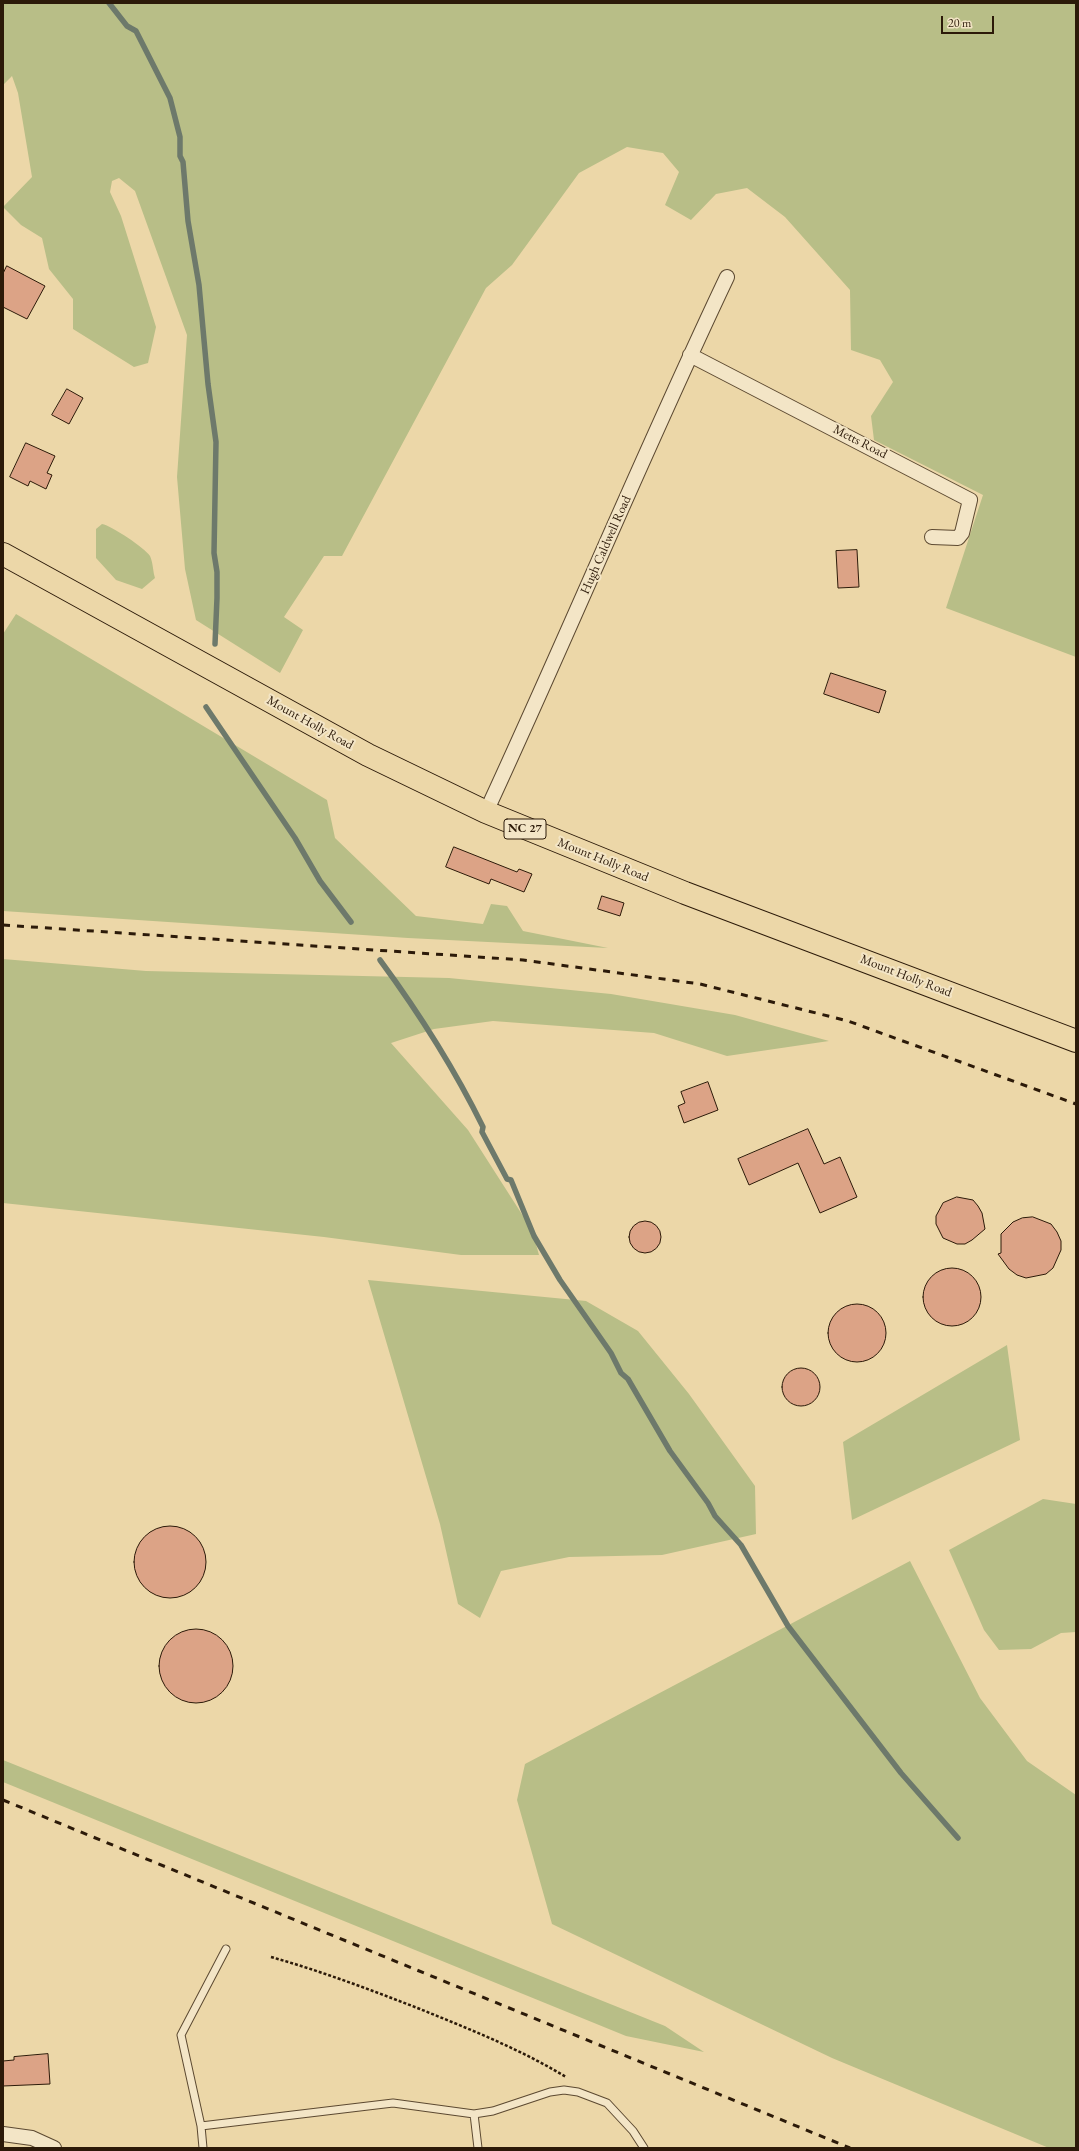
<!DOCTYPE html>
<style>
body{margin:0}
#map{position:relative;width:1079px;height:2151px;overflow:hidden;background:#ecd7a8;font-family:"EB Garamond",serif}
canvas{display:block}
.frame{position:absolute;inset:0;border:4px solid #2c1a09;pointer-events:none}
.scale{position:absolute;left:941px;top:16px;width:53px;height:18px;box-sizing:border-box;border:2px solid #2c1a09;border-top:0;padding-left:5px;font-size:12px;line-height:14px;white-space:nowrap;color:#2c1a09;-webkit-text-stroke:3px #f3e5c6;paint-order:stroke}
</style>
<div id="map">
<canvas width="1079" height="2151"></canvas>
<div class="frame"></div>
<div class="scale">20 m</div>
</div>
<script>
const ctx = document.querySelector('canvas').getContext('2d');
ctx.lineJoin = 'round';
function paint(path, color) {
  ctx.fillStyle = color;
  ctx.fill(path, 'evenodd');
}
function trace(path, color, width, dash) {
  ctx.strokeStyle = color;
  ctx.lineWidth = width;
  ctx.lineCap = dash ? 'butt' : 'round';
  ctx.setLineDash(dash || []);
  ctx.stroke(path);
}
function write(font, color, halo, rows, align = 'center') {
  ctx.font = font + ' "EB Garamond",serif';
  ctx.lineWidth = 4;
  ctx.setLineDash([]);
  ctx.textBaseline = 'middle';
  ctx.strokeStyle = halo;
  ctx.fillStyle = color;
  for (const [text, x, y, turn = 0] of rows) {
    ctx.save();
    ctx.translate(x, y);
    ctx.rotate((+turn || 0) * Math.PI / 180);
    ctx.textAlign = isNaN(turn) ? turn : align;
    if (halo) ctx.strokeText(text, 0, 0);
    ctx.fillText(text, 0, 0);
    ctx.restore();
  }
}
const green = new Path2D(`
 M 3,3 L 1076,3 L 1076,657 L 946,608 L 983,495 L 874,440 L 871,416 L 893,382 L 880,360 L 851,350 L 850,290 L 785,217 L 747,188 L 716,194 L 691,220 L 665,205 L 679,172 L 663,153 L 627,147 L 579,173 L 512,265 L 486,288 L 342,556 L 324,556 L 284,617 L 303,630 L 280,673 L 196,620 L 185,569 L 177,477 L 187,335 L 135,191 L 119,178 L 112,181 L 110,192 L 121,216 L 156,327 L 148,363 L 134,367 L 73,329 L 73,299 L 49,269 L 42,238 L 21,225 L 3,207 L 32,177 L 18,93 L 12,76 L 3,85 Z
 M 102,524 C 112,526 145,548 150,556 C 153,562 153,572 155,578 L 142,589 L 116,580 L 96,558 L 96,529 Z
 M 16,614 L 327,800 L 335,838 L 416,916 L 483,924 L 491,904 L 507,906 L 523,931 L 608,948 L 408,938 L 3,911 L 3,634 Z
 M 3,959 L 146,971 L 449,978 L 611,994 L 735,1015 L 829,1041 L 727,1056 L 654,1033 L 493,1021 L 434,1029 L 391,1043 L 468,1130 L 532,1230 L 539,1255 L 461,1255 L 324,1237 L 3,1203 Z
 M 368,1280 L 586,1301 L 638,1331 L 689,1394 L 755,1486 L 756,1534 L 662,1555 L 569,1557 L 501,1571 L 480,1618 L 458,1604 L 440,1524 Z
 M 1007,1345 L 1020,1440 L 852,1520 L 843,1442 Z
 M 1043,1499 L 1076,1504 L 1076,1632 L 1061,1633 L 1031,1649 L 999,1650 L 984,1630 L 949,1550 Z
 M 910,1561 L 980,1698 L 1027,1761 L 1076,1795 L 1076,2148 L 1049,2148 L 832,2058 L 552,1924 L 517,1800 L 525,1764 Z
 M 3,1760 L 665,2026 L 704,2052 L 626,2036 L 3,1782 Z`);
const stream = new Path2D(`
 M 109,3 L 127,26 L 136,31 L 170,98 L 180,137 L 180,156 L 183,162 L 188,221 L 199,285 L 208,384 L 216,442 L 214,553 L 217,572 L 217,598 L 215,644
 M 206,707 L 295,838 L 320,881 L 351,922
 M 380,960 C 419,1013 454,1068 483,1127 L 482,1132 L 507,1179 L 511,1180 L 534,1236 L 560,1280 L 611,1353 L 621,1373 L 628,1379 L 670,1451 L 708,1503 L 715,1516 L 741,1545 L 788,1626 L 901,1773 L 958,1838`);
const building = new Path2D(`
 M 7,266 L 45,286 L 27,319 L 3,307 L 3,274 Z
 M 67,389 L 83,398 L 69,424 L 52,415 Z
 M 26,443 L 55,456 L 47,473 L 52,475 L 46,489 L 30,481 L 28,486 L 10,477 Z
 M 857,550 L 859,587 L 838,588 L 836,551 Z
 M 831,673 L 886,691 L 879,713 L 824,694 Z
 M 454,847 L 517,872 L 519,869 L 532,874 L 524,892 L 491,879 L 489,884 L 446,867 Z
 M 602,896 L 624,903 L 620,916 L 598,909 Z
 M 708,1082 L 718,1110 L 684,1123 L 678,1106 L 685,1103 L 681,1092 Z
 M 808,1129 L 824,1164 L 840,1157 L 857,1197 L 820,1213 L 798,1163 L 749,1185 L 738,1159 Z
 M 957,1197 L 973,1200 L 978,1206 L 982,1213 L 985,1229 L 972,1240 L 965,1244 L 957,1244 L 943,1238 L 936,1224 L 936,1216 L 943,1203 Z
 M 1033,1217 L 1051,1224 L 1057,1232 L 1061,1241 L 1061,1250 L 1053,1268 L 1046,1274 L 1026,1278 L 1017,1275 L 1009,1269 L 998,1254 L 1001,1253 L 1001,1234 L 1013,1222 L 1022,1218 Z
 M629 1237a16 16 0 1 1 32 0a16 16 0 1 1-32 0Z
 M923 1297a29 29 0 1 1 58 0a29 29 0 1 1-58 0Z
 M828 1333a29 29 0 1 1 58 0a29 29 0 1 1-58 0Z
 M782 1387a19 19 0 1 1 38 0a19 19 0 1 1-38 0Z
 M134 1562a36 36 0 1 1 72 0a36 36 0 1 1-72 0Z
 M159 1666a37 37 0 1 1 74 0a37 37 0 1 1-74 0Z
 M 48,2054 L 50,2084 L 3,2086 L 3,2061 L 14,2060 L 14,2057 Z`);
const path = new Path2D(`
 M 271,1957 C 321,1971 371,1990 420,2009 C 469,2029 520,2049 566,2077`);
const service = new Path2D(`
 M 474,2114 L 478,2148
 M 201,2126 L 393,2103 L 474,2114 L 493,2111 L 550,2092 L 564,2090 L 578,2092 L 607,2103 L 633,2131 L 644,2148
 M 203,2148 L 201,2126 L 181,2035 L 226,1949`);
const minor = new Path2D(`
 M 690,355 L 970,500 L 962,533 L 958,538 L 932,537
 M 486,812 C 568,635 643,454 727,277
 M 3,2134 L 32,2138 L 54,2148`);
const primary = new Path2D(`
 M 3,554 L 368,755 L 486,812 L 685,893 L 1076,1041`);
const rail = new Path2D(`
 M 3,925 L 523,960 L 700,984 L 848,1021 L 1076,1104
 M 3,1800 L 850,2148`);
const shields = [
 [525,829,42]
];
const shieldNames = [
 ["NC 27",525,829]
];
const streetNames = [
 ["Metts Road",860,442,27],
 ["Hugh Caldwell Road",606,545,-66],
 ["Mount Holly Road",310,723,29],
 ["Mount Holly Road",603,860,22],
 ["Mount Holly Road",906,976,21]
];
paint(green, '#b8be87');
trace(stream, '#6d796b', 5.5);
paint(building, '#dca386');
trace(building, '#2c1a09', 1);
trace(service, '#5c4931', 9);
trace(minor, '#5c4931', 16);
trace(primary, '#2c1a09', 24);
trace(path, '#2c1a09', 2.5, [3, 2]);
trace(service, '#f3e5c6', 7);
trace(minor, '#f3e5c6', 14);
trace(primary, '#ecd7a8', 22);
trace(rail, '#2c1a09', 3, [7, 7]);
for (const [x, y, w] of shields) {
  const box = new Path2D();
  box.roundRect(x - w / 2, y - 10, w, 20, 3);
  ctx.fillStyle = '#f3e5c6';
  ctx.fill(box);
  trace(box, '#2c1a09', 1);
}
write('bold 12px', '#2c1a09', null, shieldNames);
write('13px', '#2c1a09', '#f3e5c6', streetNames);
</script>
